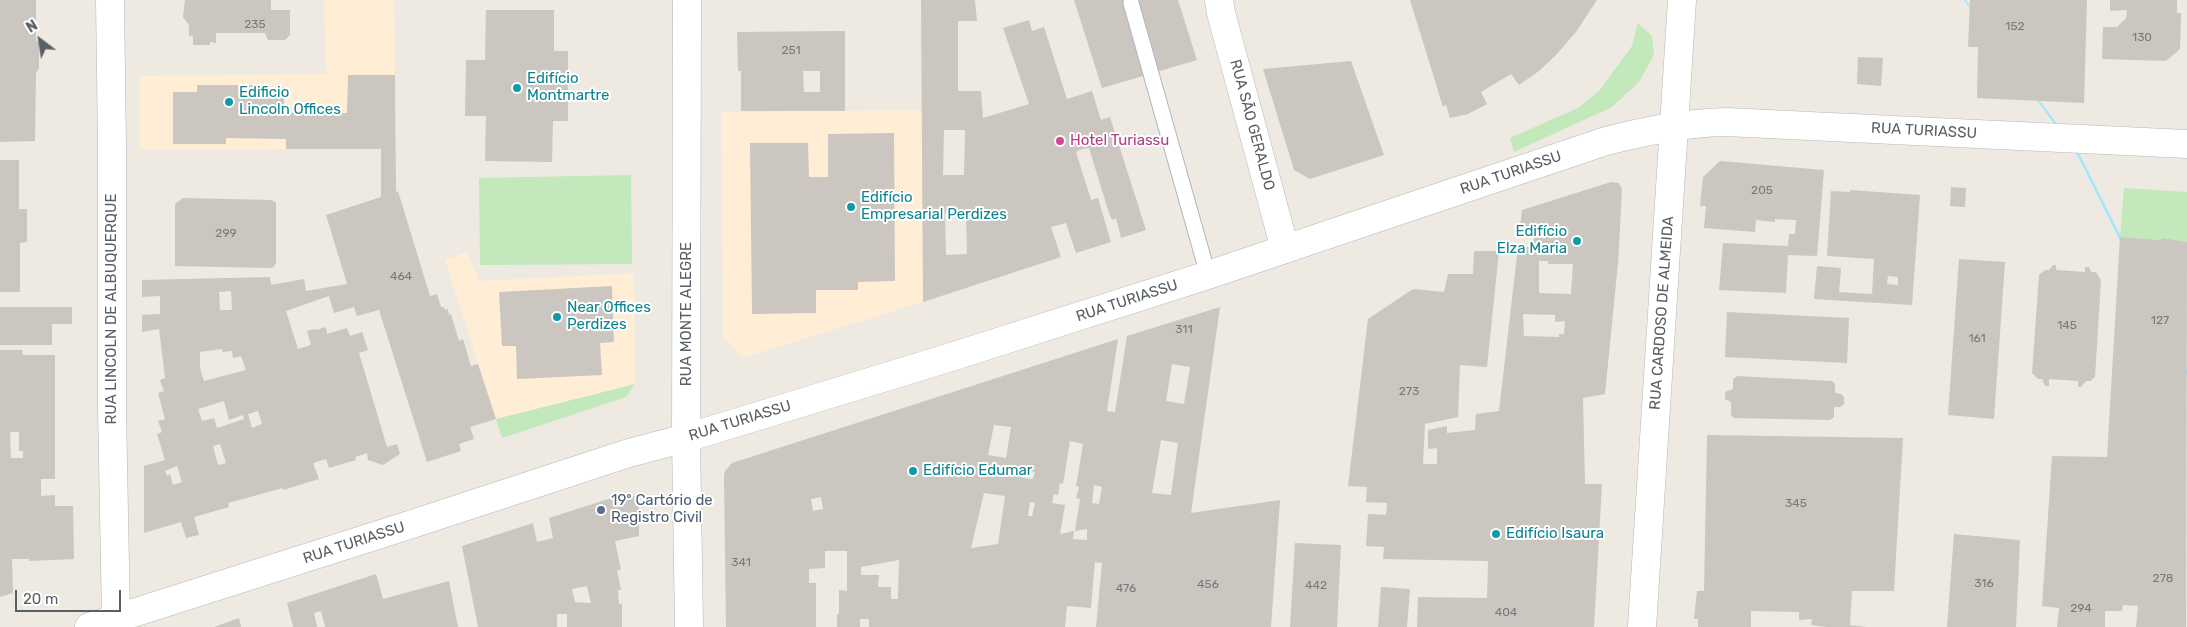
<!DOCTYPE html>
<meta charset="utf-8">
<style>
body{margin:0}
#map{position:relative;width:2187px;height:627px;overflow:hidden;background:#eee9e1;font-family:Rubik,sans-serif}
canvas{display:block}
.north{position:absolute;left:15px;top:15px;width:50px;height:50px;-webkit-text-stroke:4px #fff;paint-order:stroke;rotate:329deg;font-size:14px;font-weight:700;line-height:20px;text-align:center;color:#596063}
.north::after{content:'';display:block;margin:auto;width:18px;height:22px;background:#596063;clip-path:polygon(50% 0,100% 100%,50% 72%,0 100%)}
.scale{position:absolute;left:15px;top:590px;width:106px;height:22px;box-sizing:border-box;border:2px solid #596063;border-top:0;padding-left:6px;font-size:15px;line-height:18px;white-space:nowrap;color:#596063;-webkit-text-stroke:4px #fff;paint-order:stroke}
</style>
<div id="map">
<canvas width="2187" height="627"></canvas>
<div class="north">N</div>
<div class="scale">20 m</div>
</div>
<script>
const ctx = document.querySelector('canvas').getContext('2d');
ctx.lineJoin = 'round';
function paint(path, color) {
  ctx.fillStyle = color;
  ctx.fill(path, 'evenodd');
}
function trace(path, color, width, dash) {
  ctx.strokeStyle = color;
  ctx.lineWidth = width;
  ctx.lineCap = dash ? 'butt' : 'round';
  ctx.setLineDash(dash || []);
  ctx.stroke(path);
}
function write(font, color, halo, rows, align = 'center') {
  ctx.font = font + ' Rubik,sans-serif';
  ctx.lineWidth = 4;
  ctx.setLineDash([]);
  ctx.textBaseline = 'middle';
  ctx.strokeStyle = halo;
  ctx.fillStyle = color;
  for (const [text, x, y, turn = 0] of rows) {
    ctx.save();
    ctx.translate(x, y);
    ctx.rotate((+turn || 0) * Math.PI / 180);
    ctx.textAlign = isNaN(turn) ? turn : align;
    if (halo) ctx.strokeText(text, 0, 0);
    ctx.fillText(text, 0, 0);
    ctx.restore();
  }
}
const commercial = new Path2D(`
 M 324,0 L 394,0 L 396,149 L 140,150 L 140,76 L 326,74 Z
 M 922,110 L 923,302 L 742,358 L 723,336 L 721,112 Z
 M 467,252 L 479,281 L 634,273 L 635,384 L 626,397 L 590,409 L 587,396 L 496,419 L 445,260 Z`);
const green = new Path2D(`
 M 1638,23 L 1652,36 L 1654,55 L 1639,82 L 1612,107 L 1514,152 L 1510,138 L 1578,108 L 1600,90 L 1632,46 Z
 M 631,175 L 632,264 L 480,265 L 479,178 Z
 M 2124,188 L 2187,192 L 2187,242 L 2163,238 L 2160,240 L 2120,237 Z
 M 635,384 L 626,397 L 502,438 L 496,419 Z`);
const water = new Path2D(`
 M 1964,0 L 1966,0 L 2081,157 L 2187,369 L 2187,376 L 2079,158 Z`);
const building = new Path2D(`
 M 0,0 L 36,0 L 36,40 L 39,43 L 39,69 L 36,73 L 35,141 L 0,142 Z
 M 185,0 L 271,0 L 271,10 L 290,10 L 290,35 L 285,40 L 268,40 L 265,33 L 216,33 L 216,43 L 210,42 L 210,45 L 193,45 L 193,36 L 189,36 L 189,25 L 183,17 Z
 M 921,0 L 975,0 L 977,21 L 958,21 L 958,91 L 981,91 L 983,118 L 1029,104 L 1003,28 L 1029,20 L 1032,31 L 1044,27 L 1067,99 L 1092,91 L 1101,120 L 1110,117 L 1146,230 L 1121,238 L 1116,218 L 1112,220 L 1109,213 L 1089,148 L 1082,149 L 1076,152 L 1091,200 L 1098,198 L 1111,242 L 1076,253 L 1066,223 L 1051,227 L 1061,257 L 923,302 ZM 944,130 L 965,130 L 964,175 L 943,175 ZM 966,212 L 967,254 L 946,255 L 945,213 Z
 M 1074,0 L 1178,0 L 1197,60 L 1102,88 Z
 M 1410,0 L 1597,0 L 1576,32 L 1556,55 L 1539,71 L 1519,85 L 1511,74 L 1481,92 L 1487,104 L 1468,114 L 1450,118 L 1446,105 L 1443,107 Z
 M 1970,0 L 2087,0 L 2084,103 L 1977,98 L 1978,50 L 1978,47 L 1968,47 Z
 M 2110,0 L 2177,0 L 2177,13 L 2181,13 L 2180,49 L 2166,61 L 2102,59 L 2103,27 L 2117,27 L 2126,18 L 2127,10 L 2110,11 Z
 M 486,10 L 554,10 L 554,51 L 568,51 L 568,121 L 553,121 L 552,162 L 485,161 L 486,116 L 465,116 L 466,60 L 485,60 Z
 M 845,31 L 845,111 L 741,111 L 741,71 L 738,71 L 737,32 ZM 803,71 L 820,71 L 820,92 L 804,92 Z
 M 1858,57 L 1883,58 L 1881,86 L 1857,84 Z
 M 1351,61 L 1384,155 L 1310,179 L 1294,170 L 1263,69 Z
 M 348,75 L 395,75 L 396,192 L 398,191 L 430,296 L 437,294 L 441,307 L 444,307 L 445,310 L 448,309 L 449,315 L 451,314 L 459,341 L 463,339 L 471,366 L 478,364 L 496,419 L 470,427 L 474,439 L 459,444 L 461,451 L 427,462 L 379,310 L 357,316 L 354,307 L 334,313 L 329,296 L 286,311 L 298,349 L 311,345 L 307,331 L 315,329 L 316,330 L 326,327 L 327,334 L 347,328 L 350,336 L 362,332 L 368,350 L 359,353 L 387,447 L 397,444 L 400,454 L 383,465 L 368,460 L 367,453 L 355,457 L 356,460 L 329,468 L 326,459 L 313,463 L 319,479 L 283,490 L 283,488 L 228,503 L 229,507 L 194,517 L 199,535 L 186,538 L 181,522 L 144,533 L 144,466 L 165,460 L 157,434 L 162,432 L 158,421 L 165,419 L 158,393 L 164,391 L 160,380 L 165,378 L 159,329 L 142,332 L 142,315 L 160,314 L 160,296 L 142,297 L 142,280 L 270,277 L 271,285 L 304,279 L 306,291 L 347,284 L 326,215 L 381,197 L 381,149 L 286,149 L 286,139 L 226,138 L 226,144 L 173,144 L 173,92 L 197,92 L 197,85 L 263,85 L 263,88 L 284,87 L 284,113 L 347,113 ZM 231,291 L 232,310 L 220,310 L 219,292 ZM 222,349 L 222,352 L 232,351 L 233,358 L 241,356 L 246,370 L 204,381 L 200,368 L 200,352 ZM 224,401 L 229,420 L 243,415 L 244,419 L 217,428 L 214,418 L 202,421 L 198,409 ZM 258,411 L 262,424 L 252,428 L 248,414 ZM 220,444 L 226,463 L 218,465 L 213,446 ZM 177,466 L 182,482 L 173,485 L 170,474 L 167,476 L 165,471 Z
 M 894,133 L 895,281 L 858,282 L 858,290 L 816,290 L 816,313 L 752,314 L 750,143 L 808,143 L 809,177 L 828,177 L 828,134 Z
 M 0,160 L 19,160 L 19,209 L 27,209 L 27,242 L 20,243 L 20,292 L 0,292 Z
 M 1720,161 L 1824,170 L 1817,256 L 1788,255 L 1786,293 L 1719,290 L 1723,243 L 1788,246 L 1789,234 L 1795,234 L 1796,220 L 1775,219 L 1775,222 L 1756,220 L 1755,232 L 1704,228 L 1706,206 L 1700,206 L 1703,177 Z
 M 1611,182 L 1619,183 L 1622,189 L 1618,263 L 1605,394 L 1583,398 L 1585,484 L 1602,484 L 1594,627 L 1417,627 L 1418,597 L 1487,598 L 1488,561 L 1383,559 L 1384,547 L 1366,546 L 1368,514 L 1386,515 L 1387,503 L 1366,502 L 1367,487 L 1348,486 L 1368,319 L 1413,289 L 1444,292 L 1448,274 L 1473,274 L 1474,251 L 1499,251 L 1487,367 L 1460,365 L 1458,417 L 1425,424 L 1423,464 L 1437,464 L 1437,448 L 1428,449 L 1428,430 L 1447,426 L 1447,433 L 1475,430 L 1476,414 L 1499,411 L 1518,247 L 1534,247 L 1534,235 L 1519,235 L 1522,210 ZM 1539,261 L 1548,261 L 1548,264 L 1573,264 L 1571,294 L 1539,293 ZM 1523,314 L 1555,315 L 1555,322 L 1565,321 L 1564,334 L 1559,334 L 1559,337 L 1524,336 Z
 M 1951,187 L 1966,188 L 1965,207 L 1950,206 Z
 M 1850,190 L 1920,195 L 1912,305 L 1814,299 L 1817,266 L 1841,268 L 1839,292 L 1872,294 L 1874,259 L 1827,256 L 1831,191 L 1850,192 ZM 1888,276 L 1898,277 L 1898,285 L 1887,284 Z
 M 183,198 L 272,200 L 276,203 L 276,262 L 274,267 L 269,268 L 175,266 L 175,204 Z
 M 2120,237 L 2160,240 L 2163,238 L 2187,242 L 2186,627 L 2136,627 L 2138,606 L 2123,605 L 2122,611 L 2105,611 L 2105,627 L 2057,627 L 2059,608 L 2042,606 L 2052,456 L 2107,457 Z
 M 1959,259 L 2005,262 L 1994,419 L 1948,415 Z
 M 2053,265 L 2056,265 L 2056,270 L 2085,272 L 2085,267 L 2089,267 L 2091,272 L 2096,272 L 2101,280 L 2095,377 L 2090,381 L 2086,381 L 2081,387 L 2078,387 L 2078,381 L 2049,379 L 2049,386 L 2045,386 L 2042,379 L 2038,379 L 2032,373 L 2039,275 L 2045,270 L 2049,270 Z
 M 612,286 L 614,342 L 600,343 L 602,375 L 517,379 L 516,346 L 502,346 L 499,292 Z
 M 0,307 L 72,307 L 72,324 L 52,324 L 52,345 L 0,345 Z
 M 1220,307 L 1191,513 L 1280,500 L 1271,627 L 1096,627 L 1102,563 L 1095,562 L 1091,608 L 1067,606 L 1065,627 L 869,627 L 869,619 L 860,619 L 860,627 L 837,627 L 837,614 L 839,614 L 839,590 L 847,591 L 847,551 L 825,551 L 825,568 L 809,569 L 809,583 L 816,583 L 816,627 L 726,627 L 724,475 L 725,471 L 732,463 L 1118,339 L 1107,411 L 1115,412 L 1127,336 ZM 1172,364 L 1190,367 L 1184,404 L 1166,401 ZM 994,425 L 1011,427 L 1006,458 L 988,455 ZM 1161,440 L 1178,443 L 1171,495 L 1152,493 ZM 1070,441 L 1083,444 L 1076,486 L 1079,487 L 1076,498 L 1080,499 L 1075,531 L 1087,529 L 1087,540 L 1073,539 L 1074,531 L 1060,534 L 1065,505 L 1052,503 L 1054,494 L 1058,495 L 1060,483 L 1063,484 ZM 1025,470 L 1035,472 L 1033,479 L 1023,478 ZM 1094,485 L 1102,487 L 1099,504 L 1092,503 ZM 984,493 L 1005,496 L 998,544 L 971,548 ZM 821,497 L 823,509 L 813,511 L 811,499 ZM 1030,502 L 1035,503 L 1032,516 L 1028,516 ZM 899,560 L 898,599 L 891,599 L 891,587 L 878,587 L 879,575 L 861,575 L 861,567 Z
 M 1727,312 L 1849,318 L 1847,363 L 1725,357 Z
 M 0,350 L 22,350 L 23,355 L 55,355 L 55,479 L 41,479 L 41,496 L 55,495 L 55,506 L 73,506 L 74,559 L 29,561 L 29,559 L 12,559 L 13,593 L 0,597 ZM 10,432 L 19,432 L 19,451 L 23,451 L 23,458 L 11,458 Z
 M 1737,376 L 1832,381 L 1835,384 L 1835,393 L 1841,394 L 1844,397 L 1844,404 L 1840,407 L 1834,407 L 1834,417 L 1830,420 L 1734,418 L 1731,415 L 1731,402 L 1725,399 L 1725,392 L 1733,389 L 1733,379 Z
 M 1707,435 L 1903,438 L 1894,591 L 1852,591 L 1850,625 L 1866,627 L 1827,627 L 1811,625 L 1812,619 L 1799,620 L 1799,612 L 1751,611 L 1751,627 L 1698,627 L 1698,619 L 1694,619 L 1697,591 L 1704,591 Z
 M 627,493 L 636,497 L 639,501 L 639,536 L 615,541 L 621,570 L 617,570 L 621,590 L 618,590 L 619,604 L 622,604 L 622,627 L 567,627 L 567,614 L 557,614 L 557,627 L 478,627 L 462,546 L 533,523 L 537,542 L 553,538 L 549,518 ZM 587,586 L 591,603 L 575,602 L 572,589 Z
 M 1954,534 L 2020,540 L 2016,627 L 1947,627 Z
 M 1295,543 L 1341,545 L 1337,627 L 1290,627 Z
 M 376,574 L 383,599 L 449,581 L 458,627 L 325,627 L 321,611 L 314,613 L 317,627 L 293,627 L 287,603 Z
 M 1381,587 L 1410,589 L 1407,627 L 1378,627 Z
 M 239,618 L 241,627 L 214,627 Z`);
const lane = new Path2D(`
 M 1131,3 L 1208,275`);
const street = new Path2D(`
 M 110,0 L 112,146 L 112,409 L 116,618
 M 687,0 L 686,438 L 689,627
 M 1219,0 L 1221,13 L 1285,249`);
const secondary = new Path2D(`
 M 89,627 L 403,527 L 629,453 L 686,438 L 948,358 L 1208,275 L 1606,141 C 1646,131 1684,123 1726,122 L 2187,144
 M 1642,627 L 1682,0`);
const markers = [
 [517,88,5,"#0f9aa8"],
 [229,102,5,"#0f9aa8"],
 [1060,141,5,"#d1479c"],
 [851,207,5,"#0f9aa8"],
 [1577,241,5,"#0f9aa8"],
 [557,317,5,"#0f9aa8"],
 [913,471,5,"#0f9aa8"],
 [601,510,5,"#5c6f8a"],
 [1496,534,5,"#0f9aa8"]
];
const numberNames = [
 ["235",255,25],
 ["152",2015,27],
 ["130",2142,38],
 ["251",791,51],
 ["205",1762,191],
 ["299",226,234],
 ["464",401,277],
 ["127",2160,321],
 ["145",2067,326],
 ["311",1184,330],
 ["161",1977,339],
 ["273",1409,392],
 ["345",1796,504],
 ["341",741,563],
 ["278",2163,579],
 ["316",1984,584],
 ["456",1208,585],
 ["442",1316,586],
 ["476",1126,589],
 ["294",2081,609],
 ["404",1506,613]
];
const cultureNames = [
 ["Edifício",527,79],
 ["Montmartre",527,96],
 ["Edificio",239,93],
 ["Lincoln Offices",239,110],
 ["Edifício",861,198],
 ["Empresarial Perdizes",861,215],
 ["Edifício",1567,232,"right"],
 ["Elza Maria",1567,249,"right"],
 ["Near Offices",567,308],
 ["Perdizes",567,325],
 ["Edifício Edumar",923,471],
 ["Edifício Isaura",1506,534]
];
const streetNames = [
 ["RUA SÃO GERALDO",1252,125,75],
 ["RUA TURIASSU",1924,131,3],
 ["RUA TURIASSU",1511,173,-19],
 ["RUA TURIASSU",1127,301,-18],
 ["RUA LINCOLN DE ALBUQUERQUE",112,309,-90],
 ["RUA CARDOSO DE ALMEIDA",1662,313,-86],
 ["RUA MONTE ALEGRE",687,314,-90],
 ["RUA TURIASSU",740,421,-17],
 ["RUA TURIASSU",354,543,-18]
];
const hotelNames = [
 ["Hotel Turiassu",1070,141]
];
const serviceNames = [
 ["19º Cartório de",611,501],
 ["Registro Civil",611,518]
];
paint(commercial, '#ffeed5');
paint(green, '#c2e8bb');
paint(water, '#a0e6ff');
paint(building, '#cbc6c0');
trace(lane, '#b2b6ba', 17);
trace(street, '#b2b6ba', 29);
trace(secondary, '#b3b8bd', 29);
trace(lane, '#fff', 15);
trace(street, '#fff', 28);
trace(secondary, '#fff', 28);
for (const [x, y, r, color] of markers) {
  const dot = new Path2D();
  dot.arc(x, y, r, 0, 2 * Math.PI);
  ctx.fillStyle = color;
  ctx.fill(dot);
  trace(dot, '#fff', 2);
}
write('12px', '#767a7a', null, numberNames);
write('15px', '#0d838f', '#fff', cultureNames, 'left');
write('15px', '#596063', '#fff', streetNames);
write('15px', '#b23c85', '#fff', hotelNames, 'left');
write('15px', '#4e5e75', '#fff', serviceNames, 'left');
</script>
